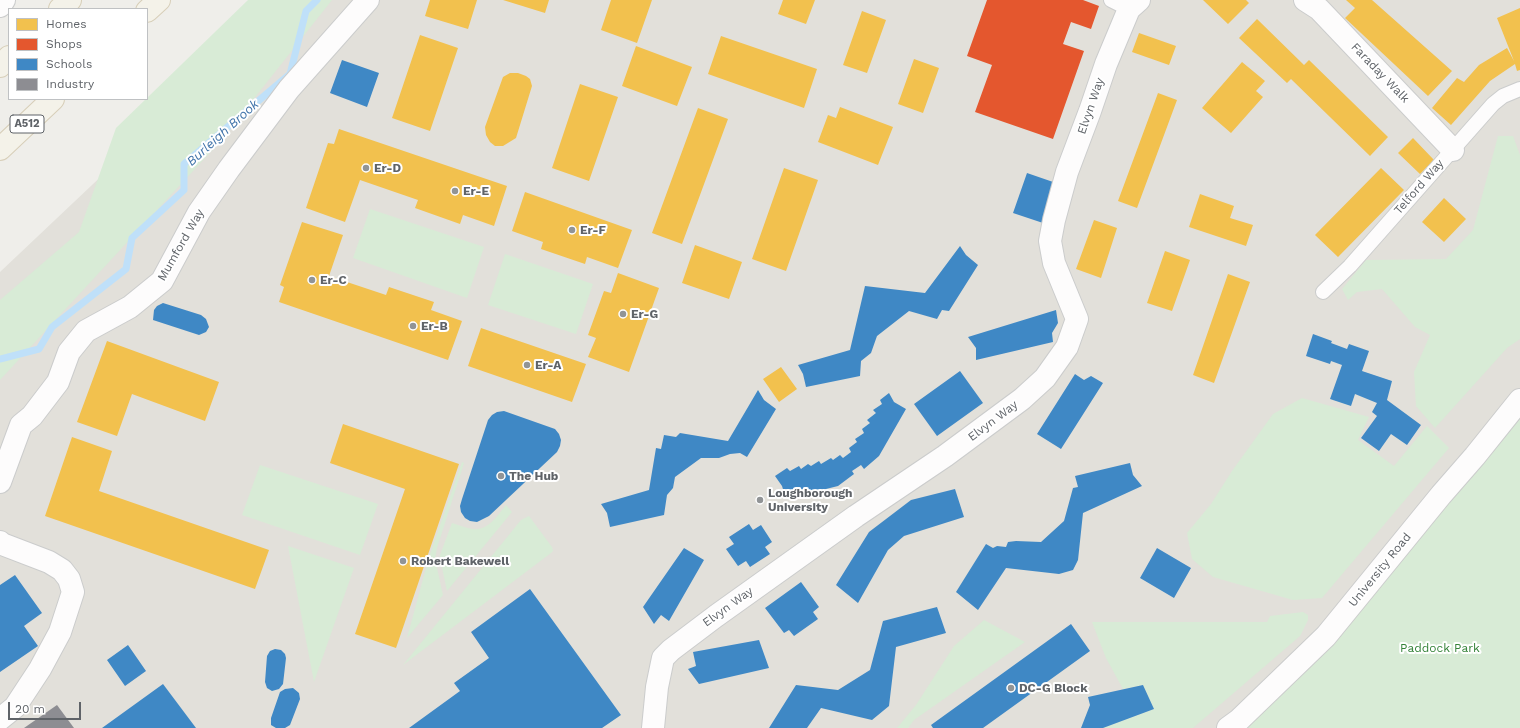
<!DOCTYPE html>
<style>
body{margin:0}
#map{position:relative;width:1520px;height:728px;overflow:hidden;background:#efeeea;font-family:"Work Sans",sans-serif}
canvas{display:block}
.legend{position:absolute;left:8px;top:8px;width:140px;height:92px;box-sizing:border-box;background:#fff;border:1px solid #bfc1c3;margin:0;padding:5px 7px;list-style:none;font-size:12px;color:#5f6368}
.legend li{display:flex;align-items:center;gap:8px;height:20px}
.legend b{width:20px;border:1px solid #bfc1c3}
.scale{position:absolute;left:8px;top:702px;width:73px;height:18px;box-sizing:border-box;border:2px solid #5f6368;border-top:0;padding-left:5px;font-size:12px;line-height:14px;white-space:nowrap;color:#5f6368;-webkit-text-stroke:3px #fff;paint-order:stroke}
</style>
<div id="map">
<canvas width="1520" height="728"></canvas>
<ul class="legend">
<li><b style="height:11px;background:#f2c14e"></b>Homes</li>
<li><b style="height:11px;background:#e4572e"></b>Shops</li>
<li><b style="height:11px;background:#3f88c5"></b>Schools</li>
<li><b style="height:11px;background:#8d8d92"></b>Industry</li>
</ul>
<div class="scale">20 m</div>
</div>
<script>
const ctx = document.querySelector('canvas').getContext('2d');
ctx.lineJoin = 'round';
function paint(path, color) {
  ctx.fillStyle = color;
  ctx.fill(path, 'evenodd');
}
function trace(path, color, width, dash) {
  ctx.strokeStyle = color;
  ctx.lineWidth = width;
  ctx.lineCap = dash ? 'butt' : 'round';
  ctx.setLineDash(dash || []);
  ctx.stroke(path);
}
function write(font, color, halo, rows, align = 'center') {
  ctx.font = font + ' "Work Sans",sans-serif';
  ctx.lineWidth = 4;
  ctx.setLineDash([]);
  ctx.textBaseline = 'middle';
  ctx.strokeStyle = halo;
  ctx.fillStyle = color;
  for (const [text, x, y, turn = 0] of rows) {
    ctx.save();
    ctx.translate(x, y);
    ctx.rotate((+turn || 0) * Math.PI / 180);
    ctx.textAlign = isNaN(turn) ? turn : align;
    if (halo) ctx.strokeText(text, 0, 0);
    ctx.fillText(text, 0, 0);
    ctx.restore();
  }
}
const education = new Path2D(`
 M 284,0 L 1520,0 L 1520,728 L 0,728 L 0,272 L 258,28 Z`);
const green = new Path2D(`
 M 248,0 L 332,0 L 218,144 L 0,380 L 0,300 L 79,232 L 116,128 Z
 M 1498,136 L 1513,136 L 1520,155 L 1520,339 L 1507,348 L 1435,428 L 1416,406 L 1414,372 L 1430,335 L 1415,327 L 1382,289 L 1357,292 L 1348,300 L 1342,289 L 1366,260 L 1446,259 L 1473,230 Z
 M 370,209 L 484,247 L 467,298 L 353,258 Z
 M 505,254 L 593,284 L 576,334 L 488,305 Z
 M 1302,398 L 1369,417 L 1358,440 L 1394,466 L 1427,426 L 1449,448 L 1322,598 L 1293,600 L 1213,577 L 1192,559 L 1187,533 L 1211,504 L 1232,471 L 1273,414 Z
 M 1520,416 L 1520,728 L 1235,728 Z
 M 462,462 L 464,463 L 437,548 L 435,559 L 443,595 L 407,638 L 429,557 Z
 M 260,465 L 378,504 L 360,555 L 242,515 Z
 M 506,505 L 512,512 L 447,591 L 441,563 L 440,555 L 452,523 C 459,525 466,528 473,529 C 488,531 498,515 506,505 Z
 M 529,516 L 552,547 L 553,551 L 551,553 L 403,665 L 521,520 Z
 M 288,546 L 354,568 L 314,682 Z
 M 1303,612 L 1308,615 L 1308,620 L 1300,636 L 1193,728 L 1103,728 L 1154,709 L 1143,685 L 1123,689 L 1106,658 L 1092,622 L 1267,622 L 1270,616 Z
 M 984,620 L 1025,642 L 914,720 L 908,728 L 897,728 L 916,705 L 954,646 Z`);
const homes = new Path2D(`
 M 430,0 L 477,0 L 468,29 L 425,16 Z
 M 503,0 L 549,0 L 545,13 Z
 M 611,0 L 652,0 L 637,43 L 601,30 Z
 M 783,0 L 815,0 L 806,24 L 778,14 Z
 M 1203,0 L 1246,0 L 1249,3 L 1228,24 Z
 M 1346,0 L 1372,0 L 1452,71 L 1428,96 L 1345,18 L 1355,8 Z
 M 1520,8 L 1520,70 L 1517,71 L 1515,64 L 1490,81 L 1451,125 L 1432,108 L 1457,78 L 1464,82 L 1479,65 L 1507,48 L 1514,61 L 1497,18 Z
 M 862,11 L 886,20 L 867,73 L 843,65 Z
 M 1257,19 L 1304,65 L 1309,60 L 1388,137 L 1370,156 L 1291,79 L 1287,83 L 1239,38 Z
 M 1139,33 L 1176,46 L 1169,65 L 1132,52 Z
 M 420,35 L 458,48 L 430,131 L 392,118 Z
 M 721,36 L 817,69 L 804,108 L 708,74 Z
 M 636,46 L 692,67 L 677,106 L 622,86 Z
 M 914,59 L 939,68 L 923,113 L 898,104 Z
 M 1242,62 L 1265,81 L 1256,91 L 1263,97 L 1231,133 L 1202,108 Z
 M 510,73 L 518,73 L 526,76 L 530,79 L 532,86 L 516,138 L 503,146 L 495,146 L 490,142 L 486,135 L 485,127 L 503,77 Z
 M 580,84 L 618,97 L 589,181 L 552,168 Z
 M 1158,93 L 1177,100 L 1137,208 L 1118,201 Z
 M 840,107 L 893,127 L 878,165 L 818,142 L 828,115 L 836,118 Z
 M 698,108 L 728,119 L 682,244 L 652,233 Z
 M 339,129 L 507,186 L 494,226 L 463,215 L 460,224 L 415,208 L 418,200 L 360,180 L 345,222 L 306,208 L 328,143 L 334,144 Z
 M 1413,138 L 1434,160 L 1420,174 L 1398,153 Z
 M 784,168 L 818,180 L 786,271 L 752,259 Z
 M 1381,168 L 1404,190 L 1338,257 L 1315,235 Z
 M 525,192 L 632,230 L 618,268 L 587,257 L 585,264 L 541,249 L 543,242 L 512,231 Z
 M 1200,194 L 1234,206 L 1230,218 L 1253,225 L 1246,246 L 1189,227 Z
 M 1444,198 L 1466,219 L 1444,242 L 1422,222 Z
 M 1094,220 L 1117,228 L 1101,278 L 1076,269 Z
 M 302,222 L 343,235 L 329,276 L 386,295 L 389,287 L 434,302 L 431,310 L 462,321 L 448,360 L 279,302 L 284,287 L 280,285 Z
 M 695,245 L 742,262 L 729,299 L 682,283 Z
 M 1165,251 L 1190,260 L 1172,311 L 1147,303 Z
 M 618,273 L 659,288 L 629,372 L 588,357 L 596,338 L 588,335 L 604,291 L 611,293 Z
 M 1228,274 L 1250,282 L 1214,383 L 1193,375 Z
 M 481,328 L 586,364 L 572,402 L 468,366 Z
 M 107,341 L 219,382 L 205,421 L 132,394 L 117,436 L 77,422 Z
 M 781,367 L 797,389 L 779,402 L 763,379 Z
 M 343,424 L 459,464 L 396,648 L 355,634 L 405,489 L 330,463 Z
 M 72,437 L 112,451 L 99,491 L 269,550 L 255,589 L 45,516 Z`);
const shops = new Path2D(`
 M 987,0 L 1083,0 L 1099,6 L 1091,29 L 1071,22 L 1063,44 L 1084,51 L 1053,139 L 975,112 L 992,65 L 967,56 Z`);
const schools = new Path2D(`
 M 342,60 L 379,73 L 367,107 L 330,93 Z
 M 1027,173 L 1056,183 L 1043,223 L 1013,213 Z
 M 960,246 L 966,255 L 978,265 L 949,311 L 942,310 L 937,319 L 909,311 L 877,336 L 871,353 L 861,361 L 860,376 L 806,387 L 803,374 L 798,365 L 850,350 L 865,286 L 925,293 Z
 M 163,303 L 201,315 L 206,319 L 209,327 L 206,332 L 199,335 L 153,320 L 154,310 L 157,306 Z
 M 1056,310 L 1058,323 L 1052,333 L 1053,342 L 976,360 L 976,348 L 968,337 Z
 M 1313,334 L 1332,341 L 1331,343 L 1347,349 L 1349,344 L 1369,351 L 1362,371 L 1392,381 L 1387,400 L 1421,425 L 1407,445 L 1391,434 L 1379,451 L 1361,438 L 1377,416 L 1372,412 L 1377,403 L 1355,394 L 1351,406 L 1330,399 L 1342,365 L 1331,361 L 1330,364 L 1306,356 Z
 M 960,371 L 983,403 L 937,436 L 914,404 Z
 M 1075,374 L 1084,380 L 1091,376 L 1103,383 L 1061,449 L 1037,434 Z
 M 758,390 L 764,400 L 776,409 L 747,457 L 740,453 L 730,454 L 719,458 L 701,458 L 675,477 L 673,488 L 667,495 L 664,515 L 610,527 L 607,513 L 601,504 L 649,490 L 656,448 L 661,449 L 664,435 L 676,437 L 680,433 L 728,441 Z
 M 889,393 L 894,402 L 906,409 L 879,456 L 864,469 L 861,465 L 852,471 L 854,474 L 838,486 L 786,499 L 782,486 L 775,476 L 787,468 L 790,471 L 799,466 L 801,469 L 808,464 L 811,466 L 819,461 L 821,464 L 831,458 L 833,460 L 840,455 L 843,458 L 851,452 L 849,448 L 857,442 L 855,439 L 864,433 L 862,429 L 870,423 L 867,420 L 876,413 L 873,410 L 882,404 L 880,400 Z
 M 504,411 L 555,429 L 559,434 L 561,440 L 560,446 L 557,452 L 489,516 L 477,522 L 470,521 L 465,518 L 461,512 L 460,506 L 462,499 L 488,420 L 492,415 L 497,412 Z
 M 1130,463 L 1133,475 L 1142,486 L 1083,513 L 1078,560 L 1073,570 L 1059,574 L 1006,568 L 978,610 L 956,592 L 986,544 L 993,548 L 997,546 L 1006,547 L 1008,542 L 1016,541 L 1041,542 L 1064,521 L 1073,488 L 1078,487 L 1075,476 Z
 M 955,489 L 964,517 L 904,536 L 888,550 L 858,603 L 836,585 L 869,532 L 911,500 Z
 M 749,524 L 753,530 L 761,525 L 772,542 L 765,547 L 770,554 L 750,567 L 746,561 L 738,566 L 726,549 L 734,544 L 729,537 Z
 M 684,548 L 704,560 L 669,621 L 661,615 L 654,624 L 643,607 Z
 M 1157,548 L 1191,568 L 1174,598 L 1140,578 Z
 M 15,575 L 42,613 L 24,626 L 38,646 L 0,672 L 0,585 Z
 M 801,582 L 819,607 L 813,612 L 818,619 L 794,636 L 789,630 L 784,633 L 765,608 Z
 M 530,589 L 621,715 L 602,728 L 409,728 L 460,691 L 454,683 L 489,658 L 471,632 Z
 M 937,607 L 946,633 L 896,647 L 889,706 L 872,720 L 821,708 L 807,728 L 769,728 L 796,685 L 838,690 L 870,670 L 883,621 Z
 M 1071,624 L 1090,651 L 983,728 L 933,728 L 931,725 Z
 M 759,640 L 769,668 L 699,684 L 688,669 L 696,666 L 693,652 Z
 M 128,645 L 146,671 L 125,686 L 107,660 Z
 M 275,649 L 281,650 L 285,654 L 286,658 L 283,684 L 279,689 L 272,691 L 267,688 L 265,682 L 267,656 L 270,651 Z
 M 163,684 L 196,728 L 102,728 Z
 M 1143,685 L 1154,709 L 1103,728 L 1081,728 L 1090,705 L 1088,697 Z
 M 293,688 L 299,693 L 300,699 L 290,725 L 285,728 L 276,728 L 271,725 L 271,718 L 280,692 L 285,689 Z`);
const industry = new Path2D(`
 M 57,705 L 74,728 L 24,728 Z`);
const stream = new Path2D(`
 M 0,359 L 39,349 L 52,327 L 126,269 L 132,238 L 184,190 L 184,164 L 290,74 L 306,11 L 317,0`);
const lane = new Path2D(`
 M 1111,0 L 1129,9
 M 1323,292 L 1350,266 L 1493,104 L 1503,96 L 1520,89`);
const street = new Path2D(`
 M 1305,0 L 1319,9 L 1453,150
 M 0,6 L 4,0
 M 0,482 L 21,425 L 32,416 L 58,382 L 69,352 L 86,331 L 130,307 L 162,281 L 199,212 L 229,169 L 289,89 L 368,0
 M 0,542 L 2,544 L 49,562 L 62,570 L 69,579 L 73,592 L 60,632 L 40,669 L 15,707 L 0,719
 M 653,728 L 657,687 L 663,658 L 671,650 L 716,616 L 856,516 L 945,456 L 1022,399 L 1045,378 L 1067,347 L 1077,319 L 1054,263 L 1050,241 L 1054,220 L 1067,172 L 1090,111 L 1106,64 L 1129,9 L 1139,0
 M 1228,728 L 1239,720 L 1326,636 L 1441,495 L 1475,456 L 1520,400`);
const primary = new Path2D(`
 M 60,9 L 70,0
 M 147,11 L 159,0
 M 0,66 L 9,57
 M 0,149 L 53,99`);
const markers = [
 [366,168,4,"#919496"],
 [455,191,4,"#919496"],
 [572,230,4,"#919496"],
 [312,280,4,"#919496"],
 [623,314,4,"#919496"],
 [413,326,4,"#919496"],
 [527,365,4,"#919496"],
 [501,476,4,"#919496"],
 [760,500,4,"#919496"],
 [403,561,4,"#919496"],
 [1011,688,4,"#919496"]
];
const shields = [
 [27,124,34]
];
const shieldNames = [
 ["A512",27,124]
];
const streetNames = [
 ["Faraday Walk",1380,73,46],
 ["Elvyn Way",1091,106,-71],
 ["Telford Way",1419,187,-49],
 ["Mumford Way",181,245,-60],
 ["Elvyn Way",993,421,-37],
 ["University Road",1380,570,-51],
 ["Elvyn Way",728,607,-36]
];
const poiNames = [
 ["Er-D",374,168],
 ["Er-E",463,191],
 ["Er-F",580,230],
 ["Er-C",320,280],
 ["Er-G",631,314],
 ["Er-B",421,326],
 ["Er-A",535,365],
 ["The Hub",509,476],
 ["Loughborough",768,493],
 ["University",768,507],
 ["Robert Bakewell",411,561],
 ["DC-G Block",1019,688]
];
const parkNames = [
 ["Paddock Park",1440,648]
];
const waterNames = [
 ["Burleigh Brook",223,133,-42]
];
paint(education, '#e2e0da');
paint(green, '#d8ebd6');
paint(homes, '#f2c14e');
paint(shops, '#e4572e');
paint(schools, '#3f88c5');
paint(industry, '#8d8d92');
trace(stream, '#bfe0f9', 7);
trace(lane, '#cbcccc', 16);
trace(street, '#cbcccc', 24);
trace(primary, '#d7ceb8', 24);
trace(lane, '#fdfcfc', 14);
trace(street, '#fdfcfc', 22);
trace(primary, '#f4f2e9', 22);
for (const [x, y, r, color] of markers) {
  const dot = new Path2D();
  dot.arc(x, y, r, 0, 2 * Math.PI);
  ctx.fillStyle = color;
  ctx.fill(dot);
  trace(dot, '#fff', 1.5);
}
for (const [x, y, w] of shields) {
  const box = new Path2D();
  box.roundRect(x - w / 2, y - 9, w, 18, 3);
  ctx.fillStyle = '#fff';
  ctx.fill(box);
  trace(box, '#5f6368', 1);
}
write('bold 11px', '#5f6368', null, shieldNames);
write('12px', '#5f6368', '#fff', streetNames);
write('bold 12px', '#5f6368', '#fff', poiNames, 'left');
write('12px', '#348238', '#fff', parkNames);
write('italic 13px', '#4174aa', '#fff', waterNames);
</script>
